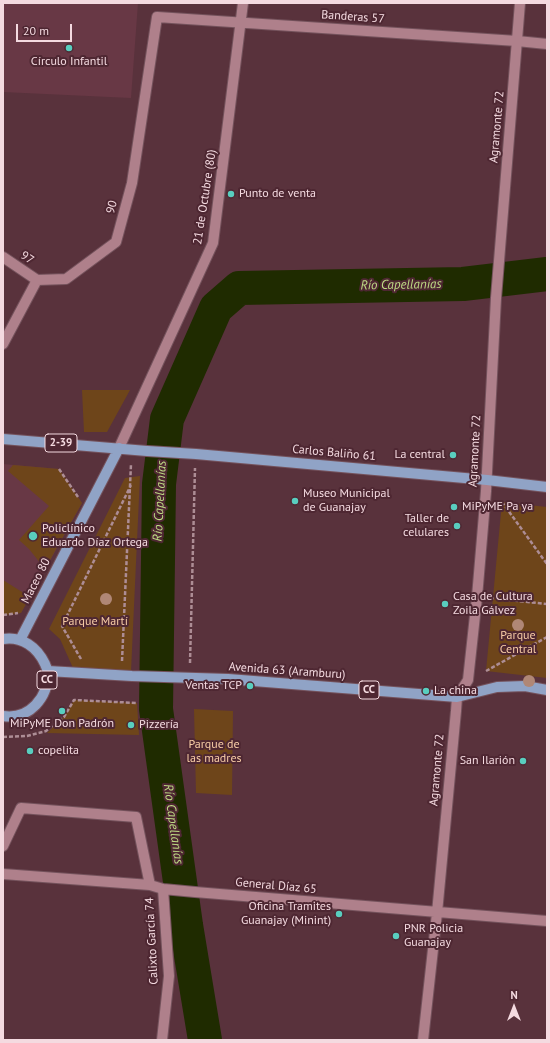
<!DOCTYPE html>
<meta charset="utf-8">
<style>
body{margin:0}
#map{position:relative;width:550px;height:1043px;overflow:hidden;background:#59323c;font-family:"PT Sans",sans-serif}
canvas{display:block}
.frame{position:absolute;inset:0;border:4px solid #f4dae0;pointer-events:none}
.north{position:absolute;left:494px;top:987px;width:40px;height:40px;-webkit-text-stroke:3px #4e2732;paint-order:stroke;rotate:0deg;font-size:11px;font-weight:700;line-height:16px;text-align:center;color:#f4dae0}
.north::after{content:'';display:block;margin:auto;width:14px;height:18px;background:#f4dae0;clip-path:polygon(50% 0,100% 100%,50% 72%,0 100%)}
.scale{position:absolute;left:16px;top:24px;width:56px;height:18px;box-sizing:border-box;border:2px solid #f4dae0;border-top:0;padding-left:5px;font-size:12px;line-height:14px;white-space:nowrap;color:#f4dae0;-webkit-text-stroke:3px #4e2732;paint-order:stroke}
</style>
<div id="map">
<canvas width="550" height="1043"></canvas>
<div class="frame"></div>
<div class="north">N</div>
<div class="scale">20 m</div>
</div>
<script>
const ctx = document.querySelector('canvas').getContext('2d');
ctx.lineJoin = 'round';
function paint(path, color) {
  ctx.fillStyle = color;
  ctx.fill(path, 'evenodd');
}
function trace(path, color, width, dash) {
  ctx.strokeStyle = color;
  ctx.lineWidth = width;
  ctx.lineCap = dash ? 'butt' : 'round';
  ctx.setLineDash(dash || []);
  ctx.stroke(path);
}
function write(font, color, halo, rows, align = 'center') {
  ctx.font = font + ' "PT Sans",sans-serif';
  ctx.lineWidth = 4;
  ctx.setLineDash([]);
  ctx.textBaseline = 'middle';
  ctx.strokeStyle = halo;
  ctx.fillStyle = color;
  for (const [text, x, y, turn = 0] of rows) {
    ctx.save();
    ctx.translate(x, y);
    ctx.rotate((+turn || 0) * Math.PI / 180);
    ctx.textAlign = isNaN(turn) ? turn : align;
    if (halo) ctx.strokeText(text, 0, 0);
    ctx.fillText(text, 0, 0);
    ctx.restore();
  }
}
const built = new Path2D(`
 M 3,3 L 138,3 L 131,98 L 3,92 Z
 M 3,464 L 59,469 L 82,503 L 21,613 L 3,615 Z`);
const green = new Path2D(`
 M 82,390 L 130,390 L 107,432 L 84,432 Z
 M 13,465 L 59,469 L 82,503 L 45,569 L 29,549 L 19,540 L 49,506 L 8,471 Z
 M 140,476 L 131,671 L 73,668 L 60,639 L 49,629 L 125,478 Z
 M 502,502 L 547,507 L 547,678 L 486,671 Z
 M 3,580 L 30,597 L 21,613 L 3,615 Z
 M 74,700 L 137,703 L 139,735 L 47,733 L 64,717 Z
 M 194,709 L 233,711 L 232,795 L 196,793 Z`);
const river = new Path2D(`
 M 205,1040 L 186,925 L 156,709 L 159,484 L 167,419 L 216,308 L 239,288 L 463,284 L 547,274`);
const path = new Path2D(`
 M 59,469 L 78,497
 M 502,502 L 547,564
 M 490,598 L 547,604
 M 3,615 L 18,613
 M 81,659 L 62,626 L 131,485
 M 122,661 L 131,464
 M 190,663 L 195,468
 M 486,671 L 547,637
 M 3,737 L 27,736 L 46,731 L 64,717 L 74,700 L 137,703`);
const minor = new Path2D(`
 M 3,257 L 37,280
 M 37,280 L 66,279 L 116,242 L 132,183 L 157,17 L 517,41 L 547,44
 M 3,344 L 37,280
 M 119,448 L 213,243 L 243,3
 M 3,846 L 21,808 L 136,817 L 150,885
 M 3,874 L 150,885 L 163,889 L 195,892 L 547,921
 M 162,1040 L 169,976 L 163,889
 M 423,1040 L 437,913 L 456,711 L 457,697 L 468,680 L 477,597 L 486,491 L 496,298 L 520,3`);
const major = new Path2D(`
 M 3,439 L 147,451 L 196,454 L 487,480 L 547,487
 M 3,639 C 22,636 37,647 45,664 C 46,667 48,670 48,673 C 48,697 30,720 3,716
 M 20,640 L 119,448
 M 48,671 L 132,676 L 228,679 L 457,697 L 497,687 L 525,686 L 547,690`);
const trees = [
 [106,599],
 [518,625],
 [529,681]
];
const markers = [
 [69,48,4,"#59cebf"],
 [231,194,4,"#59cebf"],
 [453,455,4,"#59cebf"],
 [295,501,4,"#59cebf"],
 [454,507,4,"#59cebf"],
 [457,526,4,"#59cebf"],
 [33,536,5,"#59cebf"],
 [445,604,4,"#59cebf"],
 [250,686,4,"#59cebf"],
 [426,691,4,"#59cebf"],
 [62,711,4,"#59cebf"],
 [131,725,4,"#59cebf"],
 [30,751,4,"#59cebf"],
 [523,761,4,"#59cebf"],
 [339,914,4,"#59cebf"],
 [396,936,4,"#59cebf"]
];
const shields = [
 [61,443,32],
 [47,680,20],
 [369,690,20]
];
const shieldNames = [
 ["2-39",61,443],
 ["CC",47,680],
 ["CC",369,690]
];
const streetNames = [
 ["Banderas 57",353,17,4],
 ["Agramonte 72",497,127,-85],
 ["21 de Octubre (80)",205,197,-81],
 ["90",112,207,-75],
 ["97",27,258,33],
 ["Agramonte 72",475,451,-87],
 ["Carlos Baliño 61",334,453,5],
 ["Maceo 80",36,581,-63],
 ["Avenida 63 (Aramburu)",287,671,4],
 ["Agramonte 72",437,770,-85],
 ["General Díaz 65",276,886,5],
 ["Calixto García 74",152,941,-93]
];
const poiNames = [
 ["Círculo Infantil",69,62,"center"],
 ["Punto de venta",239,194],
 ["La central",445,455,"right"],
 ["Museo Municipal",303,494],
 ["de Guanajay",303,508],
 ["MiPyME Pa ya",462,507],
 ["Taller de",449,519,"right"],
 ["celulares",449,533,"right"],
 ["Policlínico",42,529],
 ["Eduardo Díaz Ortega",42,543],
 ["Casa de Cultura",453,597],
 ["Zoila Gálvez",453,611],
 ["Ventas TCP",242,686,"right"],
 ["La china",434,691],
 ["MiPyME Don Padrón",62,724,"center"],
 ["Pizzería",139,725],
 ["copelita",38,751],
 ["San Ilarión",515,761,"right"],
 ["Oficina Tramites",331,907,"right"],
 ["Guanajay (Minint)",331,921,"right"],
 ["PNR Policia",404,929],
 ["Guanajay",404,943]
];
const parkNames = [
 ["Parque Martí",95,622],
 ["Parque",518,636],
 ["Central",518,650],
 ["Parque de",214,745],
 ["las madres",214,759]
];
const waterNames = [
 ["Río Capellanías",401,285,-1],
 ["Río Capellanías",160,501,-87],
 ["Río Capellanías",173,824,82]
];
paint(built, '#683845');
paint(green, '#6e451a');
trace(river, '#1f2b00', 34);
trace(minor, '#74525c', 12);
trace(major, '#74525c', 12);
trace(path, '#ad8d95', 2.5, [4, 2]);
trace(minor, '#af808b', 10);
trace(major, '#90a3c6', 10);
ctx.fillStyle = '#b08776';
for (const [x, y] of trees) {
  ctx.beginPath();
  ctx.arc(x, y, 6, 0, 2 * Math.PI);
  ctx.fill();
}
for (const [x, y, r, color] of markers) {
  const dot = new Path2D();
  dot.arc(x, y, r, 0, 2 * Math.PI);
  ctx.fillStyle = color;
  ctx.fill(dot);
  trace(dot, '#4e2732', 1.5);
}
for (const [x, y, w] of shields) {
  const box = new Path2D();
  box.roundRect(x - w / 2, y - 9, w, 18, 3);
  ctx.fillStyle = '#4e2732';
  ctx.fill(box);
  trace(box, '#f4dae0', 1);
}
write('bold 11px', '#f4dae0', null, shieldNames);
write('12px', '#f4dae0', '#4e2732', streetNames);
write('12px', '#f4dae0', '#4e2732', poiNames, 'left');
write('12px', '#f8cda6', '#4e2732', parkNames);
write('italic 13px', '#bedb84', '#4e2732', waterNames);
</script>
